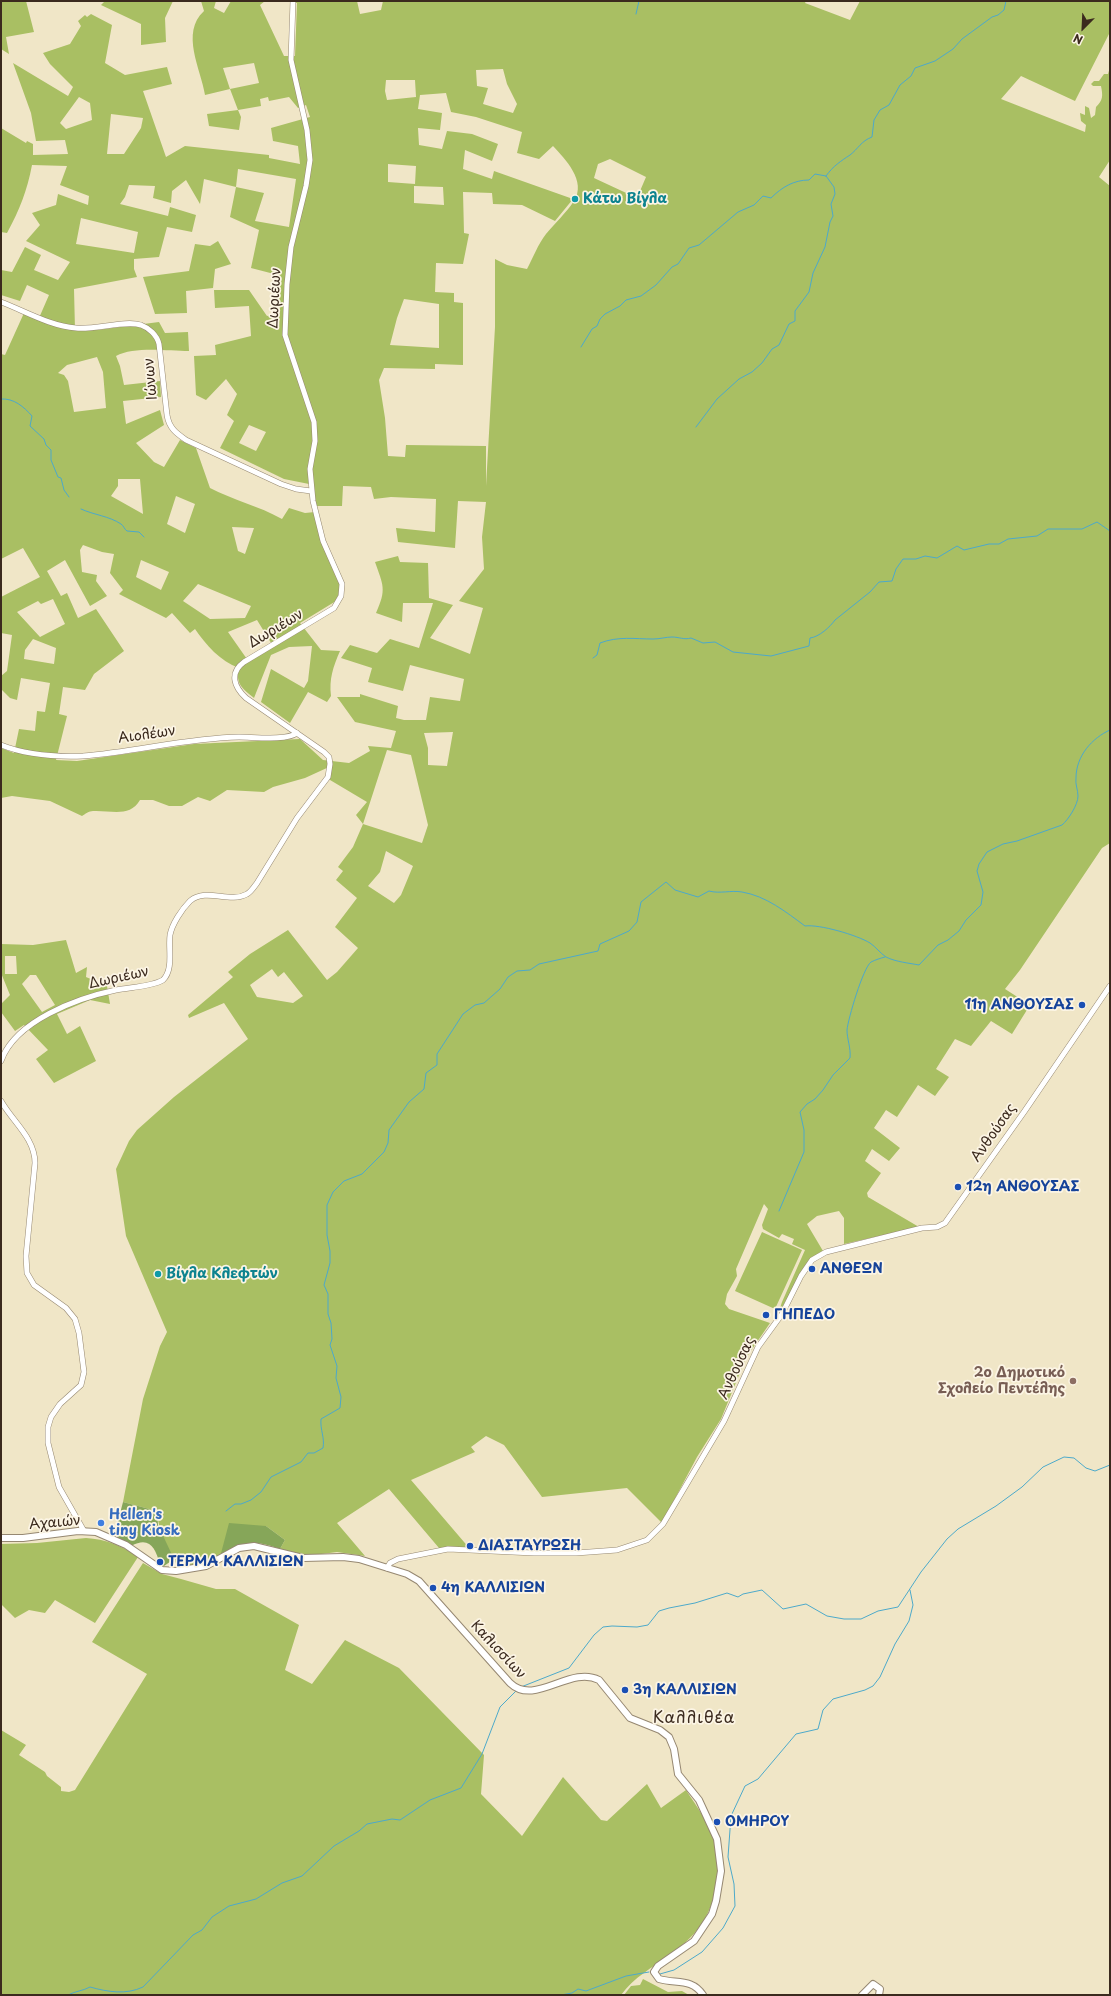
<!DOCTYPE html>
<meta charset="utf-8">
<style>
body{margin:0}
#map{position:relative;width:1111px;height:1996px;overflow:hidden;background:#f0e6c7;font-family:"Playpen Sans",sans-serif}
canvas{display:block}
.frame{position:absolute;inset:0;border:2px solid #3b2a1e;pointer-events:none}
.north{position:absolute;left:1063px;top:8px;width:40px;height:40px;-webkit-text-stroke:3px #fcf5e5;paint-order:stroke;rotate:204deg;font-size:11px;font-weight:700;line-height:16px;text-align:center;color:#3b2a1e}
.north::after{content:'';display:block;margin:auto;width:14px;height:18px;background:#3b2a1e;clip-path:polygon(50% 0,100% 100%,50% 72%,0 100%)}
</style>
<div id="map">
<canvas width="1111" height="1996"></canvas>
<div class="frame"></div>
<div class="north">N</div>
</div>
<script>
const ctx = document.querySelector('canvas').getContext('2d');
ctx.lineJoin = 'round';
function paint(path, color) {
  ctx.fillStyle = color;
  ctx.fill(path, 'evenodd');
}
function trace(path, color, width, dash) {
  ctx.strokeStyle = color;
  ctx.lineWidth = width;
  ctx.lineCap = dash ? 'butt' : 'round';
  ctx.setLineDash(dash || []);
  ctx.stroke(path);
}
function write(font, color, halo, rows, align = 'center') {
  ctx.font = font + ' "Playpen Sans",sans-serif';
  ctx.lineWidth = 3.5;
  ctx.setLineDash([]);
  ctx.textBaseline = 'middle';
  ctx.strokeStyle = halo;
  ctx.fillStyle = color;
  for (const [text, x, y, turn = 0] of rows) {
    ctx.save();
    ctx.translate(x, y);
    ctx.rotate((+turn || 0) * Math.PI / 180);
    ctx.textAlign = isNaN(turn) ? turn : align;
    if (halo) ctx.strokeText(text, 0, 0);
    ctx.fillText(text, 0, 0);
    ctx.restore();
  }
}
const green = new Path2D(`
 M 1,1 L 26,1 L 34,32 L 6,37 L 9,54 L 1,49 Z
 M 105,1 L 173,1 L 165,18 L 166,42 L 141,45 L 141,24 L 101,5 Z
 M 201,1 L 216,1 L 214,8 L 224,13 L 231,1 L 265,1 L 260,5 L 284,56 L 295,56 L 297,3 L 285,1 L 357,1 L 360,14 L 381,10 L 383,1 L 806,1 L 805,3 L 850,20 L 860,1 L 1110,1 L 1110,32 L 1075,101 L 1021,76 L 1001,99 L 1085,132 L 1086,125 L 1081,121 L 1080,113 L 1085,115 L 1085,106 L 1089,108 L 1091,118 L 1095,115 L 1096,107 C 1103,100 1103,96 1101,86 L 1093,86 L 1091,84 L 1094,81 L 1099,81 L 1104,74 L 1108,74 L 1110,67 L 1110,160 L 1099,177 L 1110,186 L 1110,843 L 1102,848 L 1020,970 L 1005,989 L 1030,1005 L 1012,1034 L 991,1021 L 971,1046 L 955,1039 L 936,1069 L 949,1077 L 935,1096 L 918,1085 L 897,1117 L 886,1110 L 874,1128 L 900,1148 L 889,1161 L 872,1149 L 865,1161 L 881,1173 L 867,1193 L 868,1197 L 919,1227 L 844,1244 L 844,1218 L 839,1211 L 817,1216 L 807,1224 L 823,1251 L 814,1256 L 807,1263 L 780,1311 L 779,1311 L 782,1302 L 805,1250 L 792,1244 L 794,1239 L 782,1234 L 779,1238 L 763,1229 L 762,1225 L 768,1209 L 764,1204 L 736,1269 L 737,1276 L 727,1294 L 725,1304 L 729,1309 L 770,1323 L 746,1358 L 721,1419 L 697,1457 L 662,1523 L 627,1488 L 542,1497 L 504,1445 L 486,1436 L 471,1447 L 475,1452 L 411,1480 L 470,1549 L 439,1548 L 389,1489 L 337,1523 L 365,1556 L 337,1552 L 306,1556 L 280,1549 L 285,1540 L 266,1526 L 223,1550 L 220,1557 L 208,1563 L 179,1569 C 169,1550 158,1533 157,1511 L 123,1502 L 143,1399 L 160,1346 L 167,1332 L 126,1236 L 116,1169 L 129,1141 L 137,1130 L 174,1097 L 248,1039 L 224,1003 L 189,1018 L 188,1015 L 233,977 L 228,972 L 250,954 L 288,930 L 327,980 L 337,972 L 358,948 L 335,927 L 357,898 L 336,880 L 343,871 L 338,867 L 353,847 L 363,824 L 356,815 L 367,802 L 325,777 L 329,767 L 305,778 L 273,787 L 264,792 L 227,790 L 210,801 L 198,797 L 182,806 L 169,806 L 153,800 L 140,800 C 130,818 110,810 93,811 C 89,811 85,814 82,816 L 50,801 L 12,796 L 1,798 L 1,748 L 14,753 L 19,729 L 35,731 L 37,711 L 45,712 L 50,683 L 21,678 L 17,700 L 10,698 L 1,689 L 1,676 L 7,671 L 12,635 L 1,633 L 1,597 L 40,577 L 23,548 L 1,559 L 1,354 L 5,355 L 24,313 L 39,318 L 49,295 L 27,285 L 20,301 L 1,295 L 1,270 L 12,272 L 25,247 L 41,255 L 34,270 L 58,280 L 70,262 L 26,241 L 40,225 L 32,213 L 56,205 L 58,194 L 88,205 L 89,196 L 60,185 L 67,166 L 32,165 C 27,191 20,209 7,233 L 1,232 L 1,128 L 26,143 L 27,141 L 33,144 L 33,155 L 68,154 L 65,140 L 36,141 L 31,113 L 13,63 L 68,96 L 73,87 L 50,64 L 43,53 L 70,44 L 81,26 L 78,21 L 85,15 L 87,17 L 91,14 L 112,25 L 105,63 L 125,75 L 167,67 L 172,84 L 143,91 L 166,157 L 185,146 L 269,155 L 269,158 L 300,164 L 298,146 L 273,141 L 271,128 L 310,117 L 306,105 L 298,108 L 289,97 L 269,101 L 268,97 L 260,99 L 261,106 L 238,110 L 241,117 L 239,130 L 209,126 L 207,114 L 238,110 L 230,89 L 205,95 C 201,69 180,33 204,11 ZM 254,63 L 259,83 L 230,89 L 223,68 ZM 503,69 L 507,84 L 517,104 L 513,113 L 483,104 L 488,88 L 477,86 L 476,70 ZM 386,80 L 415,80 L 416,97 L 387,100 L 385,91 ZM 446,93 L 451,112 L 476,117 L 522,132 L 517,153 L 539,159 L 553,146 C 565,159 587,181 574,201 C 566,213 555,223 546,234 C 538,244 533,258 527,269 L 507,265 L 495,259 L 495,327 L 486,486 L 486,446 L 406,445 L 405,457 L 388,456 L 385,418 L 379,380 L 384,368 L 435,369 L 435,364 L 463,365 L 463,303 L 454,302 L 454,293 L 435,292 L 436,263 L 463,264 L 469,234 L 464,233 L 463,192 L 492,193 L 493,204 L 522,205 L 555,221 L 573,199 L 494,171 L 492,179 L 463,169 L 465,150 L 492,161 L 498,144 L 472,134 L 447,131 L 442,149 L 419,145 L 418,128 L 440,130 L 442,113 L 418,109 L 420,95 ZM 79,97 L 90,103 L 92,120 L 66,129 L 60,123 ZM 111,114 L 143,118 L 141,128 L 124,154 L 107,154 ZM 610,159 L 646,177 L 637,198 L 594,178 L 598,164 ZM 388,164 L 416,166 L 415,184 L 388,182 ZM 238,169 L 296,179 L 289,227 L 255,221 L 264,193 L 236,187 ZM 204,179 L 236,187 L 230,217 L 259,230 L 251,268 L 278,275 L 280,313 L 267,316 L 249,290 L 214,290 L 215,308 L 249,306 L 251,336 L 215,345 L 216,355 L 194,356 L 196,395 L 206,400 L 226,379 L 237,394 L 227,415 L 234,421 L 220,448 L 284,479 L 309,484 L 314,506 L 342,506 L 343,486 L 371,487 L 374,499 L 391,497 L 436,499 L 435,532 L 396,528 L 398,542 L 455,548 L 458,501 L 486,502 L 482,537 L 484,569 L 459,601 L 483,608 L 470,654 L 430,638 L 453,605 L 429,598 L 428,563 L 400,562 L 398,556 L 375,562 C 383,585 387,589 376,613 L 402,622 L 403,603 L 433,603 L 419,648 L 390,639 L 377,653 L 350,645 L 341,658 L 372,668 L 368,682 L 403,691 L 410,665 L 464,679 L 460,701 L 430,697 L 426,720 L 404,720 L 396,718 L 398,706 L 360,694 L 360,697 L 337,697 L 355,722 L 396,731 L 391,748 L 368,746 L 370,751 L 349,763 L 323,760 L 300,739 L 194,744 L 77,761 L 56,760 L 67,716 L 59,714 L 63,687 L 85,690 L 94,674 L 124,651 L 96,609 L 78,618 L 67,593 L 61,596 L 47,571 L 65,560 L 90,606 L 107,596 L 96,581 L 97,575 L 82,572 L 80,550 L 83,545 L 102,552 L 114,554 L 110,573 L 123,590 L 119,594 L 166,618 L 172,613 L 190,633 L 195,629 C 206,645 220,661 239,668 C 235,684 243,689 254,698 L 271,655 L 289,647 L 312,646 L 308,681 L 304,688 L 271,669 L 261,702 L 290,723 L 308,692 L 327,702 L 331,696 C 329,679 333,667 340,651 L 321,650 L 300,623 L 336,601 L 341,589 L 339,576 L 320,532 L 315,512 L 305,513 L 289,508 L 282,519 C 259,506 233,500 210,488 L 196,448 L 180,440 L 164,467 L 154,462 L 136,443 L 164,425 L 160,410 L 126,424 L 123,401 L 161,397 L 160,381 L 124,385 L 120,366 L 116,356 C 134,346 168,351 189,351 L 188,332 L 165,333 L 159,322 L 97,330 L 75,330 L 74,289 L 137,277 L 134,269 L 134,259 L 159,257 L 167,227 L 192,232 L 196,215 L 170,207 L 168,216 L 120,204 L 125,197 L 129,185 L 155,186 L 153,198 L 171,203 L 172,191 L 186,180 L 200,204 ZM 414,186 L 443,187 L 444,205 L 414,203 ZM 81,218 L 138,232 L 134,253 L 76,244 ZM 404,299 L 439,304 L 439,348 L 390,345 L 397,318 ZM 97,357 L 103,372 L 106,408 L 74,412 L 68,381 L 64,375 L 58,373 L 67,365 ZM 249,425 L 266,432 L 256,451 L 239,443 ZM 118,479 L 140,479 L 143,514 L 111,496 L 118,486 ZM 176,496 L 195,504 L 185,533 L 167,524 ZM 232,527 L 254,528 L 245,554 L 238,551 ZM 141,560 L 169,572 L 161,590 L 136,577 ZM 198,584 L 251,606 L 245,618 L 210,619 L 183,601 ZM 53,599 L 65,624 L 40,637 L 17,612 L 38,601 L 41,604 ZM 257,620 L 273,646 L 249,662 L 228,632 ZM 33,639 L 56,648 L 54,664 L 24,659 L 25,650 ZM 453,732 L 447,766 L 428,765 L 428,748 L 424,733 ZM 387,750 L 411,755 L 428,825 L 422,843 L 363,824 ZM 386,851 L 413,866 L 401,895 L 394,903 L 368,886 L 380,872 ZM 272,969 L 278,977 L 284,972 L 303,996 L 293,1003 L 257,997 L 250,985 Z
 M 218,241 L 231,264 L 215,269 L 213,288 L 186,291 L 187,313 L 155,314 L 143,277 L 189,271 L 195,244 L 210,246 Z
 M 66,940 L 76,973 L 87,967 L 86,977 L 107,986 L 110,1004 L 90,1000 L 57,1014 L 67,1034 L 80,1026 L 96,1061 L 54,1083 L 36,1059 L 48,1050 L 24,1025 L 15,1031 L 1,1012 L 1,1004 L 10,995 L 1,973 L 1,944 L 33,945 ZM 5,956 L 16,956 L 17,974 L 5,974 ZM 30,975 L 36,975 L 55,1005 L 42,1012 L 22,984 Z
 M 762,1232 L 802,1250 L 775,1309 L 735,1291 Z
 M 86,1538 C 105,1539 123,1546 138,1557 L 95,1623 L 55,1600 L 45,1613 L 29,1610 L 15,1618 L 1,1604 L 1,1544 L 37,1543 Z
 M 143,1563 L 162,1574 L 181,1579 L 216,1589 L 235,1589 L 299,1625 L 285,1670 L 312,1684 L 345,1640 L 399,1668 L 484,1755 L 481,1794 L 522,1836 L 563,1777 L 601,1820 L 607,1821 L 647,1784 L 661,1808 L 686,1790 C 697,1807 710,1824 715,1843 C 718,1853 718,1864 717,1874 C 715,1911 700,1933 670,1955 C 652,1968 634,1977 621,1995 L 1,1995 L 1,1730 L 26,1745 L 19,1755 L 45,1772 L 47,1776 L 61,1787 L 61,1791 L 69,1792 L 75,1790 L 147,1674 L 92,1642 Z
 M 643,1979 L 668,1992 L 682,1991 L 689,1995 L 624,1995 L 631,1986 L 640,1985 Z`);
const forest = new Path2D(`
 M 123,1502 L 157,1511 L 158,1525 L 174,1559 L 164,1566 L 160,1564 C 155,1548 150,1536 131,1546 L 118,1538 L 115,1533 Z
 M 229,1523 L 266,1526 L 285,1540 L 280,1549 C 254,1539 242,1542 220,1557 Z`);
const stream = new Path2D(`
 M 636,14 L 639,1
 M 826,176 C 833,166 841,161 850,155 C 858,149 861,141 872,137 L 874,120 L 880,110 L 889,105 L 900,85 L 911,76 L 915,68 L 935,61 L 953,49 L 962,39 L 992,17 L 998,15 L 1004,10 L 1006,1
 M 581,347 L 592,329 L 597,326 L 600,319 L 605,314 L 620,306 L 626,300 L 641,296 L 656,285 L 672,267 L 678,264 L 689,248 L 699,245 L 738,212 L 754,205 L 763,196 L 771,198 C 782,187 794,180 809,180 L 815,174 L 826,176 L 834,187 L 835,194 L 831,204 L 833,216 L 830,222 L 825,247 L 813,273 L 809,292 L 795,311 L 795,321 L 789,324 L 779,345 L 772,349 L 762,363 L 752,372 L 739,379 L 717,399 L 696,427
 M 1,399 C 14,398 24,407 32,416 L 30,426 L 44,439 L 46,445 L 51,450 L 51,460 L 58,477 L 61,478 L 64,490 L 69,497
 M 81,509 C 94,515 109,516 121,524 C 124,526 124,529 127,531 L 139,532 L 144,537
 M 593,658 L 597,655 L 600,643 C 618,636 635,639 653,639 C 660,639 666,637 672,637 C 679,637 684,640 691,638 L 703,643 L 715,642 L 733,652 L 771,656 L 809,646 L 810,638 C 819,637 830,627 835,620 L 870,592 L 879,582 L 892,581 L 896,569 L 903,559 L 916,559 L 925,556 L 937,558 L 957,546 L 964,550 L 989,544 L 999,544 L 1008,539 L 1037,536 L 1048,529 L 1082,529 L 1097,522 L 1110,531
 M 779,1211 L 804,1152 L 804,1130 L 800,1112 L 807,1104 L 815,1099 L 823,1090 L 833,1075 L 850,1058 C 851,1048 847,1039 847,1030 C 848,1019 863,968 871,962 C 875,960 881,958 885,957
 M 226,1511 L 235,1504 L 241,1504 L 251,1500 L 261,1492 L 271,1477 L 301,1462 L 308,1453 L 314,1453 L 323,1448 C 325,1438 320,1430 321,1419 L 340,1408 L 341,1397 L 336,1378 L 337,1366 L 330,1345 L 332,1339 L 331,1323 L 328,1314 L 328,1294 L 324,1285 L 330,1263 L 330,1251 L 327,1235 L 327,1205 L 333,1192 L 344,1181 L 362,1174 L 384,1152 L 388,1143 L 389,1130 L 409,1102 L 424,1089 L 426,1073 L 437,1065 L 437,1054 L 463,1014 L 475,1005 L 484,1003 L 500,989 L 508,977 L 517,971 L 530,970 L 539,964 L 598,951 L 600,944 L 629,931 L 637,922 L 641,902 L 666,882 L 675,890 L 698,897 L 709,891 C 720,894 731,890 742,892 C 766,896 786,912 805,926 C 819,924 857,935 870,943 C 876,947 880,953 886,957 C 896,962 909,963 919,965 L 938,945 L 948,940 L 959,931 L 966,920 L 981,905 L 983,892 L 977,871 L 979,864 L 987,852 L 1003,844 L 1017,841 L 1062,825 C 1068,820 1078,805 1078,796 C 1078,790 1075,784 1076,778 C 1076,756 1092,738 1110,730
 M 521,1687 L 569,1668 L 594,1635 L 603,1627 L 612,1626 L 637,1627 L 648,1625 L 659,1611 L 669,1608 L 695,1603 L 727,1593 L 738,1597 L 743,1594 L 762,1590 L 783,1609 L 806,1604 L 827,1616 L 844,1619 L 861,1619 L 878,1611 L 898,1607 L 921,1572 L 947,1539 L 958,1529 L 996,1506 L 1022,1487 L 1043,1467 L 1064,1457 L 1074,1458 L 1086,1468 L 1095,1471 L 1110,1465
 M 660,1974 L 674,1970 L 702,1952 L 723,1928 L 735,1906 L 734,1884 L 728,1857 L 731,1816 L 745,1786 L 758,1779 L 796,1734 L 818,1729 L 823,1710 L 833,1699 L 865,1690 L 873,1686 L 880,1677 L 895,1644 L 909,1621 L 913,1605 L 910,1590
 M 68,1995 C 75,1991 83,1991 90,1987 C 108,1992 126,1995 143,1987 L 193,1935 L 202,1930 L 212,1917 L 229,1906 L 256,1899 L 282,1883 L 302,1876 L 334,1846 L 359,1831 L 367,1824 L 392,1819 L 400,1820 L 430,1800 L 461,1788 L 482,1754 L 500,1707 L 516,1691
 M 561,1995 L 572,1993 L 578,1989 L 586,1991 L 626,1976 L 649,1972`);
const tertiary = new Path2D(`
 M 1,302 C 25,311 50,326 76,328 C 95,330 125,320 141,325 C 149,328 157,335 159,344 L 167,415 C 169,428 176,433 186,440 L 281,484 L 296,489 L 311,491
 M 1,745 C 26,755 56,757 83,756 C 135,752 187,738 239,737 C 254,737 286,741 297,733
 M 1,1061 C 15,1021 77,998 116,990 C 130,987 151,987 163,980 C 174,969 168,949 170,935 C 172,924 182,909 190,901 C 207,887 229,904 247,894 C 251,892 254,887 257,883 L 297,818 L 328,777 L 330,764 L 329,757 L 324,752 L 246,698 C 234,687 229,673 244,662 L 334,608 L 341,596 L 342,584 L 323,541 L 313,501 L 310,469 L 315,441 L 314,422 L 285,335 L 287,284 L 291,247 L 306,186 L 310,160 L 307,130 L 291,60 L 293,1
 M 1,1101 C 12,1121 35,1138 35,1163 L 26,1256 L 27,1273 L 34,1285 L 66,1308 L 75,1319 L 79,1333 L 84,1372 L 81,1385 L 60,1404 L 51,1417 L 48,1427 L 48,1443 L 59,1487 L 84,1531
 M 387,1568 L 390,1563 L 398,1559 L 448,1549 L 534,1553 L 576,1553 L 617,1550 L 647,1540 L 663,1524 L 724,1421 L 758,1347 L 782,1314 L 801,1276 L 812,1260 L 826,1252 L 922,1228 L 937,1227 L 945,1223 L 1024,1112 L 1110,986`);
const secondary = new Path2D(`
 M 1,1538 L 23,1538 L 78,1531 L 96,1532 L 126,1545 L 162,1570 L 176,1571 L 206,1566 L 239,1548 L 254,1546 L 303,1558 L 343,1557 L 359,1559 L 407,1574 L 419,1581 L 510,1683 C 535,1707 570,1665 599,1680 L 630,1718 L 660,1730 L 669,1737 L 674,1749 L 678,1774 L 699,1800 L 717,1839 L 721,1871 L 716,1901 L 712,1914 L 694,1941 L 658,1966 L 654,1972 L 659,1979 C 676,1984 692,1978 703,1995
 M 862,1995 L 873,1984 L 880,1989 L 879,1995`);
const markers = [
 [575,199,4,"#0f9aa8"],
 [1082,1005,4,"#1a4fb4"],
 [958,1187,4,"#1a4fb4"],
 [812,1269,4,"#1a4fb4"],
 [158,1274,4,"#0f9aa8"],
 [766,1315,4,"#1a4fb4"],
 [1073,1381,4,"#8d6e63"],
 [101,1523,4,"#3f7fe0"],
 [470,1546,4,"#1a4fb4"],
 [160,1562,4,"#1a4fb4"],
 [433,1588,4,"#1a4fb4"],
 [625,1690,4,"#1a4fb4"],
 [717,1822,4,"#1a4fb4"]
];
const cultureNames = [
 ["Κάτω Βίγλα",583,199],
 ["Βίγλα Κλεφτών",166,1274]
];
const streetNames = [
 ["Δωριέων",275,298,-87],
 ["Ιώνων",151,379,-95],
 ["Δωριέων",276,629,-31],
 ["Αιολέων",147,735,-8],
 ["Δωριέων",119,978,-12],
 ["Ανθούσας",994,1133,-55],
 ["Ανθούσας",737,1368,-65],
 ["Αχαιών",55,1523,-5],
 ["Καλισσίων",498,1650,47]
];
const transitNames = [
 ["11η ΑΝΘΟΥΣΑΣ",1074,1005,"right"],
 ["12η ΑΝΘΟΥΣΑΣ",966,1187],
 ["ΑΝΘΕΩΝ",820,1269],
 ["ΓΗΠΕΔΟ",774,1315],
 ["ΔΙΑΣΤΑΥΡΩΣΗ",478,1546],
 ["ΤΕΡΜΑ ΚΑΛΛΙΣΙΩΝ",168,1562],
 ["4η ΚΑΛΛΙΣΙΩΝ",441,1588],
 ["3η ΚΑΛΛΙΣΙΩΝ",633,1690],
 ["ΟΜΗΡΟΥ",725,1822]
];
const educationNames = [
 ["2ο Δημοτικό",1065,1373],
 ["Σχολείο Πεντέλης",1065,1389]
];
const shopNames = [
 ["Hellen's",109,1515],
 ["tiny Kiosk",109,1531]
];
const quarterNames = [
 ["Καλλιθέα",694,1719]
];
paint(green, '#a9bf63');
paint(forest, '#86a659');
trace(stream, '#4ca9ca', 1);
trace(tertiary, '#968872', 6);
trace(secondary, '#968872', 8);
trace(tertiary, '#fff', 5);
trace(secondary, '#fff', 6);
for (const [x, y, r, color] of markers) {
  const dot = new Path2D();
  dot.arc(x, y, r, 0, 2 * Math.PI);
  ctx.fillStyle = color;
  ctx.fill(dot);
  trace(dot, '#fcf5e5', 1.5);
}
write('bold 14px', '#0d838f', '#fcf5e5', cultureNames, 'left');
write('14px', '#3b2a1e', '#fcf5e5', streetNames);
write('bold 14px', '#164399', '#fcf5e5', transitNames, 'left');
write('bold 14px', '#785e54', '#fcf5e5', educationNames, 'right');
write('bold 14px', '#366cbe', '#fcf5e5', shopNames, 'left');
ctx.letterSpacing = '1px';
write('16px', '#3b2a1e', '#fcf5e5', quarterNames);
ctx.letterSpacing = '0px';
</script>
